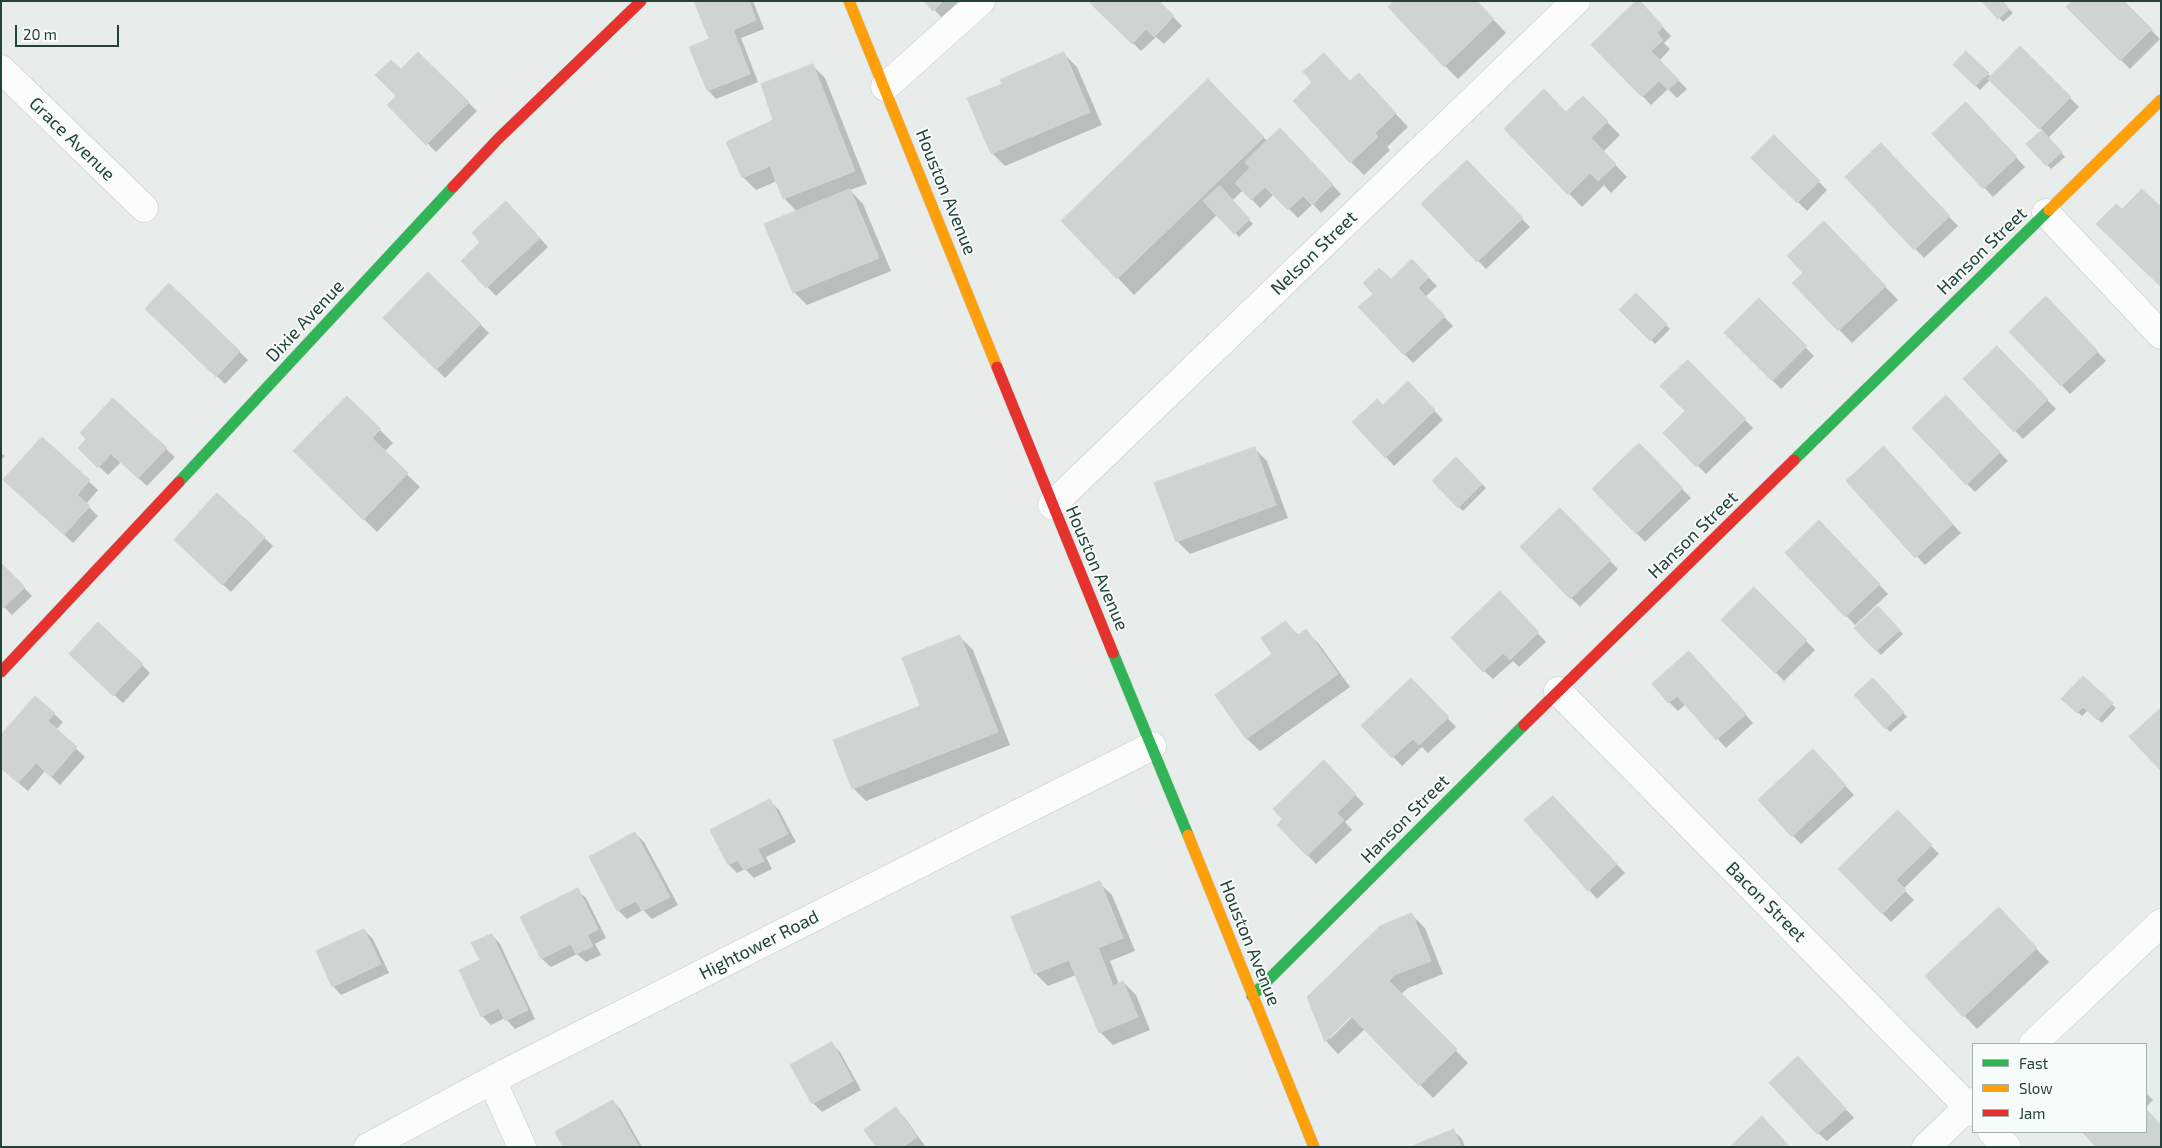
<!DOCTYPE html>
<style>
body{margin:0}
#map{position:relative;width:2162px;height:1148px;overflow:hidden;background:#e8edeb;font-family:"Exo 2",sans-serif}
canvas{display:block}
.frame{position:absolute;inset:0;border:2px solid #24423a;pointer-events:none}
.legend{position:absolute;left:1972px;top:1043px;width:175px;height:90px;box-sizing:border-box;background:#f7fbf9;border:1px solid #a3b1ad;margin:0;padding:6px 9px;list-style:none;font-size:15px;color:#24423a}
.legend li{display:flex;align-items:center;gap:10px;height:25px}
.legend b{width:25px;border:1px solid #a3b1ad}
.scale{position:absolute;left:15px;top:25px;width:104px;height:22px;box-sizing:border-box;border:2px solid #24423a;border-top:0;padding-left:6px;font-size:15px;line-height:18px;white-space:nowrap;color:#24423a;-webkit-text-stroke:4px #f7fbf9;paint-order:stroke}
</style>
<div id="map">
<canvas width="2162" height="1148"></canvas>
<div class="frame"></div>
<ul class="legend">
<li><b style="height:6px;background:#30b455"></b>Fast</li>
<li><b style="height:6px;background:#ff9f0a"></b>Slow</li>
<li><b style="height:6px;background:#e5322d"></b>Jam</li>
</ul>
<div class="scale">20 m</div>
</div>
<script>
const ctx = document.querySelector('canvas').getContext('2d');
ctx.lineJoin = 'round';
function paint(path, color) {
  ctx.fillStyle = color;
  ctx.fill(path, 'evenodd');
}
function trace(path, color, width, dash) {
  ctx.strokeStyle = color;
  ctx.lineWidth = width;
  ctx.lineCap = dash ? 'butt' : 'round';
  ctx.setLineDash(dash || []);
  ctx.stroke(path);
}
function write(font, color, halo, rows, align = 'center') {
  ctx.font = font + ' "Exo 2",sans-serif';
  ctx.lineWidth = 4;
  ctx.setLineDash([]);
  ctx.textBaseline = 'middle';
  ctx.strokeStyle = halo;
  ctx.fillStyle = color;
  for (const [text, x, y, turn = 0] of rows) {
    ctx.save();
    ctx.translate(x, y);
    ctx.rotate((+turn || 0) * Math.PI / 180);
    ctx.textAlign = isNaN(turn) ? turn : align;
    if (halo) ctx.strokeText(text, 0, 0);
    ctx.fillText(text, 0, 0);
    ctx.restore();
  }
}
const shadow = new Path2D(`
 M 696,1 L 753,1 L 764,29 L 741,38 L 758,82 L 716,99 L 708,90 L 711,39 Z
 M 926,1 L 970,1 L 947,23 Z
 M 1158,1 L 1182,26 L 1164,44 L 1156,37 L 1141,51 L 1092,3 Z
 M 1476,1 L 1506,33 L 1458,79 L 1445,66 Z
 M 1638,1 L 1671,36 L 1664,43 L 1670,49 L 1659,61 L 1687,89 L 1677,98 L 1668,89 L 1651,105 L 1593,45 Z
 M 1984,1 L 2001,1 L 2013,13 L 2003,22 Z
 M 2122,1 L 2160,39 L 2130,69 L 2068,7 Z
 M 2020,48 L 2079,107 L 2048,138 L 2065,157 L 2051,169 L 2028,144 L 2043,131 L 1991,79 L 1980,90 L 1955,65 L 1966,53 L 1991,77 Z
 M 418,53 L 477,111 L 436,152 L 389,105 L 398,96 L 401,71 Z
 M 1064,54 L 1077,67 L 1102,125 L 1005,166 L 992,153 L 1003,84 Z
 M 812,65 L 825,78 L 867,184 L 850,190 L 863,204 L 891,271 L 807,305 L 794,292 L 797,212 L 784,198 L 777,181 L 756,190 L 743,177 L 774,120 Z
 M 1351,82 L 1372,88 L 1408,127 L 1387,147 L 1390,150 L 1364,175 L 1351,162 Z
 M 1225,97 L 1268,142 L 1280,130 L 1341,194 L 1321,213 L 1313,204 L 1298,218 L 1274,194 L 1260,208 L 1243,190 L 1232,201 L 1253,224 L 1239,237 L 1218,214 L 1134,295 L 1118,278 Z
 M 1583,98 L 1620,135 L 1603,152 L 1627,177 L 1611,193 L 1604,185 L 1582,207 L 1506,129 L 1567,113 Z
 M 1975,113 L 2025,167 L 1993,197 L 1934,134 Z
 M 1774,137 L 1827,190 L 1807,211 L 1753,158 Z
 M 1889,154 L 1958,226 L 1924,258 L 1847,177 Z
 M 1467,161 L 1530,227 L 1486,269 L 1423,204 Z
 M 515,211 L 548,247 L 496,296 L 462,261 Z
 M 1836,236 L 1898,300 L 1852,343 L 1794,283 Z
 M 1412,261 L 1437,286 L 1425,297 L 1453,326 L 1413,363 L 1360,307 Z
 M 428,274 L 489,333 L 445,378 L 385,318 Z
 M 169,285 L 248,360 L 225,384 L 147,309 Z
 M 1636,295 L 1670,329 L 1655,344 L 1621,310 Z
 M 1759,300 L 1814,356 L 1781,389 L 1725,333 Z
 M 2055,306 L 2106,361 L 2070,394 L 2011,332 Z
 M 1997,348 L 2056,409 L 2023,439 L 1964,379 Z
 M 1688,361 L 1753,428 L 1706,474 L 1665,433 L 1686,411 Z
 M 1417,392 L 1443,420 L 1394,466 L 1386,457 L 1383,407 Z
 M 347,397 L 393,443 L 384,452 L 420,487 L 377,532 L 294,451 Z
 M 1946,397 L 2008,461 L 1975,492 L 1913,428 Z
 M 42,438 L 98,490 L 86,504 L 98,516 L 73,543 L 14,488 Z
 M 1639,445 L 1691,498 L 1645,542 L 1594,489 Z
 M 79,448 L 166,449 L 175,457 L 147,486 L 121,462 L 108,475 Z
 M 1254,448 L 1267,461 L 1288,518 L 1190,554 L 1177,541 Z
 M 1,453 L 5,456 L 1,460 Z
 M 1892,457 L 1961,533 L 1925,565 L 1848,481 Z
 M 1456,459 L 1486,488 L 1463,511 L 1433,481 Z
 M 217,494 L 273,546 L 231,592 L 184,549 Z
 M 1560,510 L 1618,569 L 1580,607 L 1522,547 Z
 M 1828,530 L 1888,594 L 1855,625 L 1786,553 Z
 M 1,564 L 32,596 L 12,615 L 1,604 Z
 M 1754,589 L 1815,650 L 1784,681 L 1723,620 Z
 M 1508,602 L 1546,642 L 1519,667 L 1513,661 L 1493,679 L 1484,671 Z
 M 1878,608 L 1903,634 L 1881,655 L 1856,628 Z
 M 1286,622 L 1299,636 L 1306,631 L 1319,644 L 1350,687 L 1260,751 L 1247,739 L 1216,696 L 1274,654 Z
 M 960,637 L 973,650 L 1010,745 L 866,801 L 853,788 L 922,707 Z
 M 1698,661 L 1753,723 L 1726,748 L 1686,704 L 1678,711 L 1669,702 Z
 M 79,663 L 142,665 L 150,673 L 123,703 Z
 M 2083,677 L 2116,708 L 2102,723 L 2088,710 L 2082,716 L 2063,699 Z
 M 1873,679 L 1907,717 L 1890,732 L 1856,695 Z
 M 1411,680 L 1456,727 L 1428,753 L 1422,747 L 1402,766 L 1363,726 Z
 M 35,697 L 63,722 L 56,730 L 85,757 L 60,785 L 45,771 L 28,791 L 1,768 Z
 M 1821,760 L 1854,795 L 1801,844 L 1793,836 Z
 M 1324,762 L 1364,804 L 1345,822 L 1352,830 L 1316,864 L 1279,825 Z
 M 770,801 L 779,810 L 796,842 L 766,857 L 772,869 L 754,878 L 745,869 L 737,873 L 729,865 Z
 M 1562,806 L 1625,873 L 1597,899 L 1589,890 Z
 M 1898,812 L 1939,854 L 1903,889 L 1914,900 L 1891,922 L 1839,869 Z
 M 635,833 L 644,842 L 678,905 L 652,919 L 643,910 L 627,919 L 618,910 Z
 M 1099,883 L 1112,895 L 1135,951 L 1110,961 L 1119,984 L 1123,982 L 1136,995 L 1150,1030 L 1113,1045 L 1100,1032 L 1076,975 L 1048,986 L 1035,973 Z
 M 577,890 L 586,898 L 606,938 L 595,944 L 601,955 L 586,962 L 577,954 L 551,967 L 542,959 L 521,917 Z
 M 1412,915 L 1425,928 L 1443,974 L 1408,988 L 1401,994 L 1468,1063 L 1433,1098 L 1365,1029 L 1338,1054 L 1326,1041 L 1309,997 ZM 1355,1011 L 1356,1013 L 1330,1039 L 1330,1036 Z
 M 2011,922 L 2049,962 L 1977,1029 L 1926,976 Z
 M 364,930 L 373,939 L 389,973 L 341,995 L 333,986 Z
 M 492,935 L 500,944 L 535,1019 L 515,1029 L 505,1018 L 491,1025 L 482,1016 L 482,961 Z
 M 831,1043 L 840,1052 L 861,1090 L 822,1112 L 813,1103 Z
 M 1807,1067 L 1854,1118 L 1827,1141 L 1818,1133 Z
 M 2146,1093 L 2153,1100 L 2146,1107 Z
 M 613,1101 L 621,1110 L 642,1147 L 565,1147 Z
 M 896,1109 L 905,1118 L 925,1146 L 878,1147 Z
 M 2146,1110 L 2161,1126 L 2161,1147 L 2098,1147 L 2084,1132 L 2146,1132 Z
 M 1453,1130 L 1462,1139 L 1465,1147 L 1414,1147 Z`);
const building = new Path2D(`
 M 694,1 L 749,1 L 756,20 L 733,30 L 750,74 L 707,91 L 689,47 L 709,39 Z
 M 924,1 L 943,1 L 933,11 Z
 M 1092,1 L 1159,1 L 1174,16 L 1154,37 L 1146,29 L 1132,44 L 1090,3 Z
 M 1394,1 L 1477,1 L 1494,19 L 1444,67 L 1388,7 Z
 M 1636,1 L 1640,1 L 1663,26 L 1657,33 L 1663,40 L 1651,51 L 1679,80 L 1668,90 L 1659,81 L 1642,97 L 1591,45 Z
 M 1982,1 L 2003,1 L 2009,9 L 1998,19 Z
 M 2072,1 L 2124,1 L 2152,29 L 2120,61 L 2066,7 Z
 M 2020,46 L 2071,97 L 2039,129 L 1988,79 Z
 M 1966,51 L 1989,73 L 1975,86 L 1953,65 Z
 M 418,52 L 469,102 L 426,145 L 387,105 L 396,96 L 375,75 L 391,60 L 401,69 Z
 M 1064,52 L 1090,112 L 991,154 L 967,98 L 1002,84 L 1000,80 Z
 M 1324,53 L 1350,81 L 1359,73 L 1396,113 L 1375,133 L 1378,137 L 1350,163 L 1293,101 L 1312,82 L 1303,72 Z
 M 813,64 L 855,171 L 783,199 L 770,166 L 742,178 L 726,142 L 773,120 L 761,84 Z
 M 1208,79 L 1264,137 L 1117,279 L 1061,221 Z
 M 1544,89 L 1566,112 L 1583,96 L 1608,121 L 1591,138 L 1616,164 L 1598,181 L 1590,173 L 1568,195 L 1504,129 Z
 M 1966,102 L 2017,157 L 1983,189 L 1932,134 Z
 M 1280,128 L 1333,184 L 1312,205 L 1303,196 L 1288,210 L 1265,187 L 1251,200 L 1235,183 L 1250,168 L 1245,162 Z
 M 2042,130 L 2062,152 L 2046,166 L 2026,144 Z
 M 1774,135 L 1820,181 L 1797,203 L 1751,158 Z
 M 1881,143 L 1950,216 L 1914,250 L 1845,177 Z
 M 1467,160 L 1523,218 L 1477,262 L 1421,204 Z
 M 1220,186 L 1250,219 L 1234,234 L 1203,201 Z
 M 850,189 L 879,258 L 793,293 L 764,224 Z
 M 2142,189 L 2161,207 L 2161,287 L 2096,224 L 2116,204 L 2122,209 Z
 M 506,201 L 540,238 L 486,288 L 461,261 L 480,242 L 472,233 Z
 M 1824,221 L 1886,286 L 1838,331 L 1792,283 L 1803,273 L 1787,256 Z
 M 1412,259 L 1429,277 L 1418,288 L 1445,316 L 1404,355 L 1358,307 L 1373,294 L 1363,283 L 1379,268 L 1391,279 Z
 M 428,272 L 481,324 L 436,370 L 383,318 Z
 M 169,283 L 240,351 L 216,377 L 145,309 Z
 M 1636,293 L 1667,324 L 1650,341 L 1619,310 Z
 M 2046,296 L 2098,351 L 2061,386 L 2009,332 Z
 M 1759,298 L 1807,346 L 1772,381 L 1724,333 Z
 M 1997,346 L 2048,399 L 2014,432 L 1963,379 Z
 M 1688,360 L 1746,419 L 1696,467 L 1663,433 L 1685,411 L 1660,386 Z
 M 1408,381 L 1435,410 L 1385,458 L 1352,422 L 1377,399 L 1383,405 Z
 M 1946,395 L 2000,452 L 1966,485 L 1912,428 Z
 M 347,396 L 381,429 L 372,438 L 408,473 L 363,520 L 293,451 Z
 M 113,398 L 167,448 L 138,478 L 111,454 L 98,468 L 78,448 L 86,439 L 80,433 Z
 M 42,437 L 90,480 L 77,495 L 90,506 L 64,535 L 3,480 Z
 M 1639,443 L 1683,488 L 1636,534 L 1592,489 Z
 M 1884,446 L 1953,524 L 1915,558 L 1846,481 Z
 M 1255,447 L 1276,505 L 1176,542 L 1154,483 Z
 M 1456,457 L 1482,484 L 1458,508 L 1432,481 Z
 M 217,493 L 265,537 L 222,585 L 174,540 Z
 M 1560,508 L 1611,560 L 1570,599 L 1520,547 Z
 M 1819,520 L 1880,584 L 1845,617 L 1785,553 Z
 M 1,563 L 25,587 L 3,608 L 1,606 Z
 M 1754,587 L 1807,640 L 1775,673 L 1721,620 Z
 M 1500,591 L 1539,632 L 1510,660 L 1503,653 L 1483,672 L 1451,638 Z
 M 1878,606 L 1900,630 L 1876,651 L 1854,628 Z
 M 1286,621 L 1297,636 L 1306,629 L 1338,674 L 1246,739 L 1215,695 L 1272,654 L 1261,638 Z
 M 98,622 L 143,664 L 113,696 L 69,654 Z
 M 960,635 L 998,732 L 852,789 L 833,740 L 920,706 L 902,658 Z
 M 1689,651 L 1746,714 L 1716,740 L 1677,696 L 1668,703 L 1652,684 Z
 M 2083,676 L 2113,703 L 2097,720 L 2083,707 L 2077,713 L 2061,699 Z
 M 1411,678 L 1449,717 L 1419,745 L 1413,739 L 1392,758 L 1361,726 Z
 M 1873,678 L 1904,712 L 1885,729 L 1854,695 Z
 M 35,696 L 55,713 L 48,721 L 77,747 L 51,777 L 36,763 L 18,783 L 1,768 L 1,735 Z
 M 2161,708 L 2161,771 L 2129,737 Z
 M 1813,749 L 1846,785 L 1792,837 L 1758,800 Z
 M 1324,760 L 1356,794 L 1337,813 L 1344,820 L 1307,856 L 1277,825 L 1282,819 L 1273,809 Z
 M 1553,796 L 1617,864 L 1588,891 L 1524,820 Z
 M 770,799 L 788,834 L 758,849 L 764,861 L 744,870 L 738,860 L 728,865 L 710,830 Z
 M 1898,810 L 1932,845 L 1896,880 L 1906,890 L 1882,914 L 1838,869 Z
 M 635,832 L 670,897 L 642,911 L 636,901 L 617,911 L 589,857 Z
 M 1100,881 L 1123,938 L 1098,948 L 1113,986 L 1123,981 L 1138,1017 L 1099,1033 L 1069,960 L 1034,974 L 1011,917 Z
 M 578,888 L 598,929 L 587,935 L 593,946 L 576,954 L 571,944 L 541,959 L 520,917 Z
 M 1999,907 L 2037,948 L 1963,1017 L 1925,976 Z
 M 1412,913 L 1431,961 L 1394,975 L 1389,981 L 1457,1049 L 1419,1086 L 1351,1016 L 1325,1042 L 1307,997 L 1380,926 Z
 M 364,929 L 381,964 L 332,987 L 316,951 Z
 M 492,934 L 528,1010 L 505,1021 L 499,1008 L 481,1017 L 459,970 L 480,960 L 471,943 Z
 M 832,1042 L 853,1081 L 812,1104 L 790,1065 Z
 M 1798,1056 L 1846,1109 L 1817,1134 L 1769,1083 Z
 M 613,1100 L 639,1147 L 563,1147 L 555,1132 Z
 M 896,1107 L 917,1137 L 903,1147 L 876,1147 L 864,1130 Z
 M 2146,1109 L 2161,1125 L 2161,1147 L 2096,1147 L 2082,1132 L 2146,1132 Z
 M 1762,1116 L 1790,1147 L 1730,1147 Z
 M 1454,1129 L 1461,1147 L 1410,1147 Z`);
const street = new Path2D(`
 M 1,69 L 144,208
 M 885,87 L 981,1
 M 2046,213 L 2161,335
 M 1052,505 L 1576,1
 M 1558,691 L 1973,1112
 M 2033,1044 L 2161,923
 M 492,1080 L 522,1147
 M 1992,1132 L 2007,1147
 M 368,1147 L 492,1080 L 1152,746
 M 1926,1147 L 1973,1102`);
const fast = new Path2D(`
 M 1794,460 L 2049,210
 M 179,482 L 453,187
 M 1113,653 L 1188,835
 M 1252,996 L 1524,725`);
const slow = new Path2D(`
 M 849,1 L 997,367
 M 2049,210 L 2161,100
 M 1188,835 L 1314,1147`);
const jam = new Path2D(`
 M 453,187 L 498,139 L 641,1
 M 997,367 L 1113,653
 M 1,672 L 179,482
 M 1524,725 L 1794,460`);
const streetNames = [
 ["Grace Avenue",72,139,44],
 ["Houston Avenue",946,192,68],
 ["Hanson Street",1982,251,-44],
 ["Nelson Street",1314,253,-44],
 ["Dixie Avenue",305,321,-47],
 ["Hanson Street",1693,535,-44],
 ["Houston Avenue",1097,568,67],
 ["Hanson Street",1405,819,-45],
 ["Bacon Street",1766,902,45],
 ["Houston Avenue",1250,943,68],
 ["Hightower Road",759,945,-27]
];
paint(shadow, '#0003');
paint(building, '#cfd4d2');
trace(building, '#d1d6d4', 1);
trace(street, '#c5cac8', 29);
trace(fast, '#c3cbc8', 12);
trace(slow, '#c3cbc8', 12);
trace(jam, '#c3cbc8', 12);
trace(street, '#fcfcfc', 28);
trace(fast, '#30b455', 11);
trace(slow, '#ff9f0a', 11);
trace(jam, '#e5322d', 11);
write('18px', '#24423a', '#f7fbf9', streetNames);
</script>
